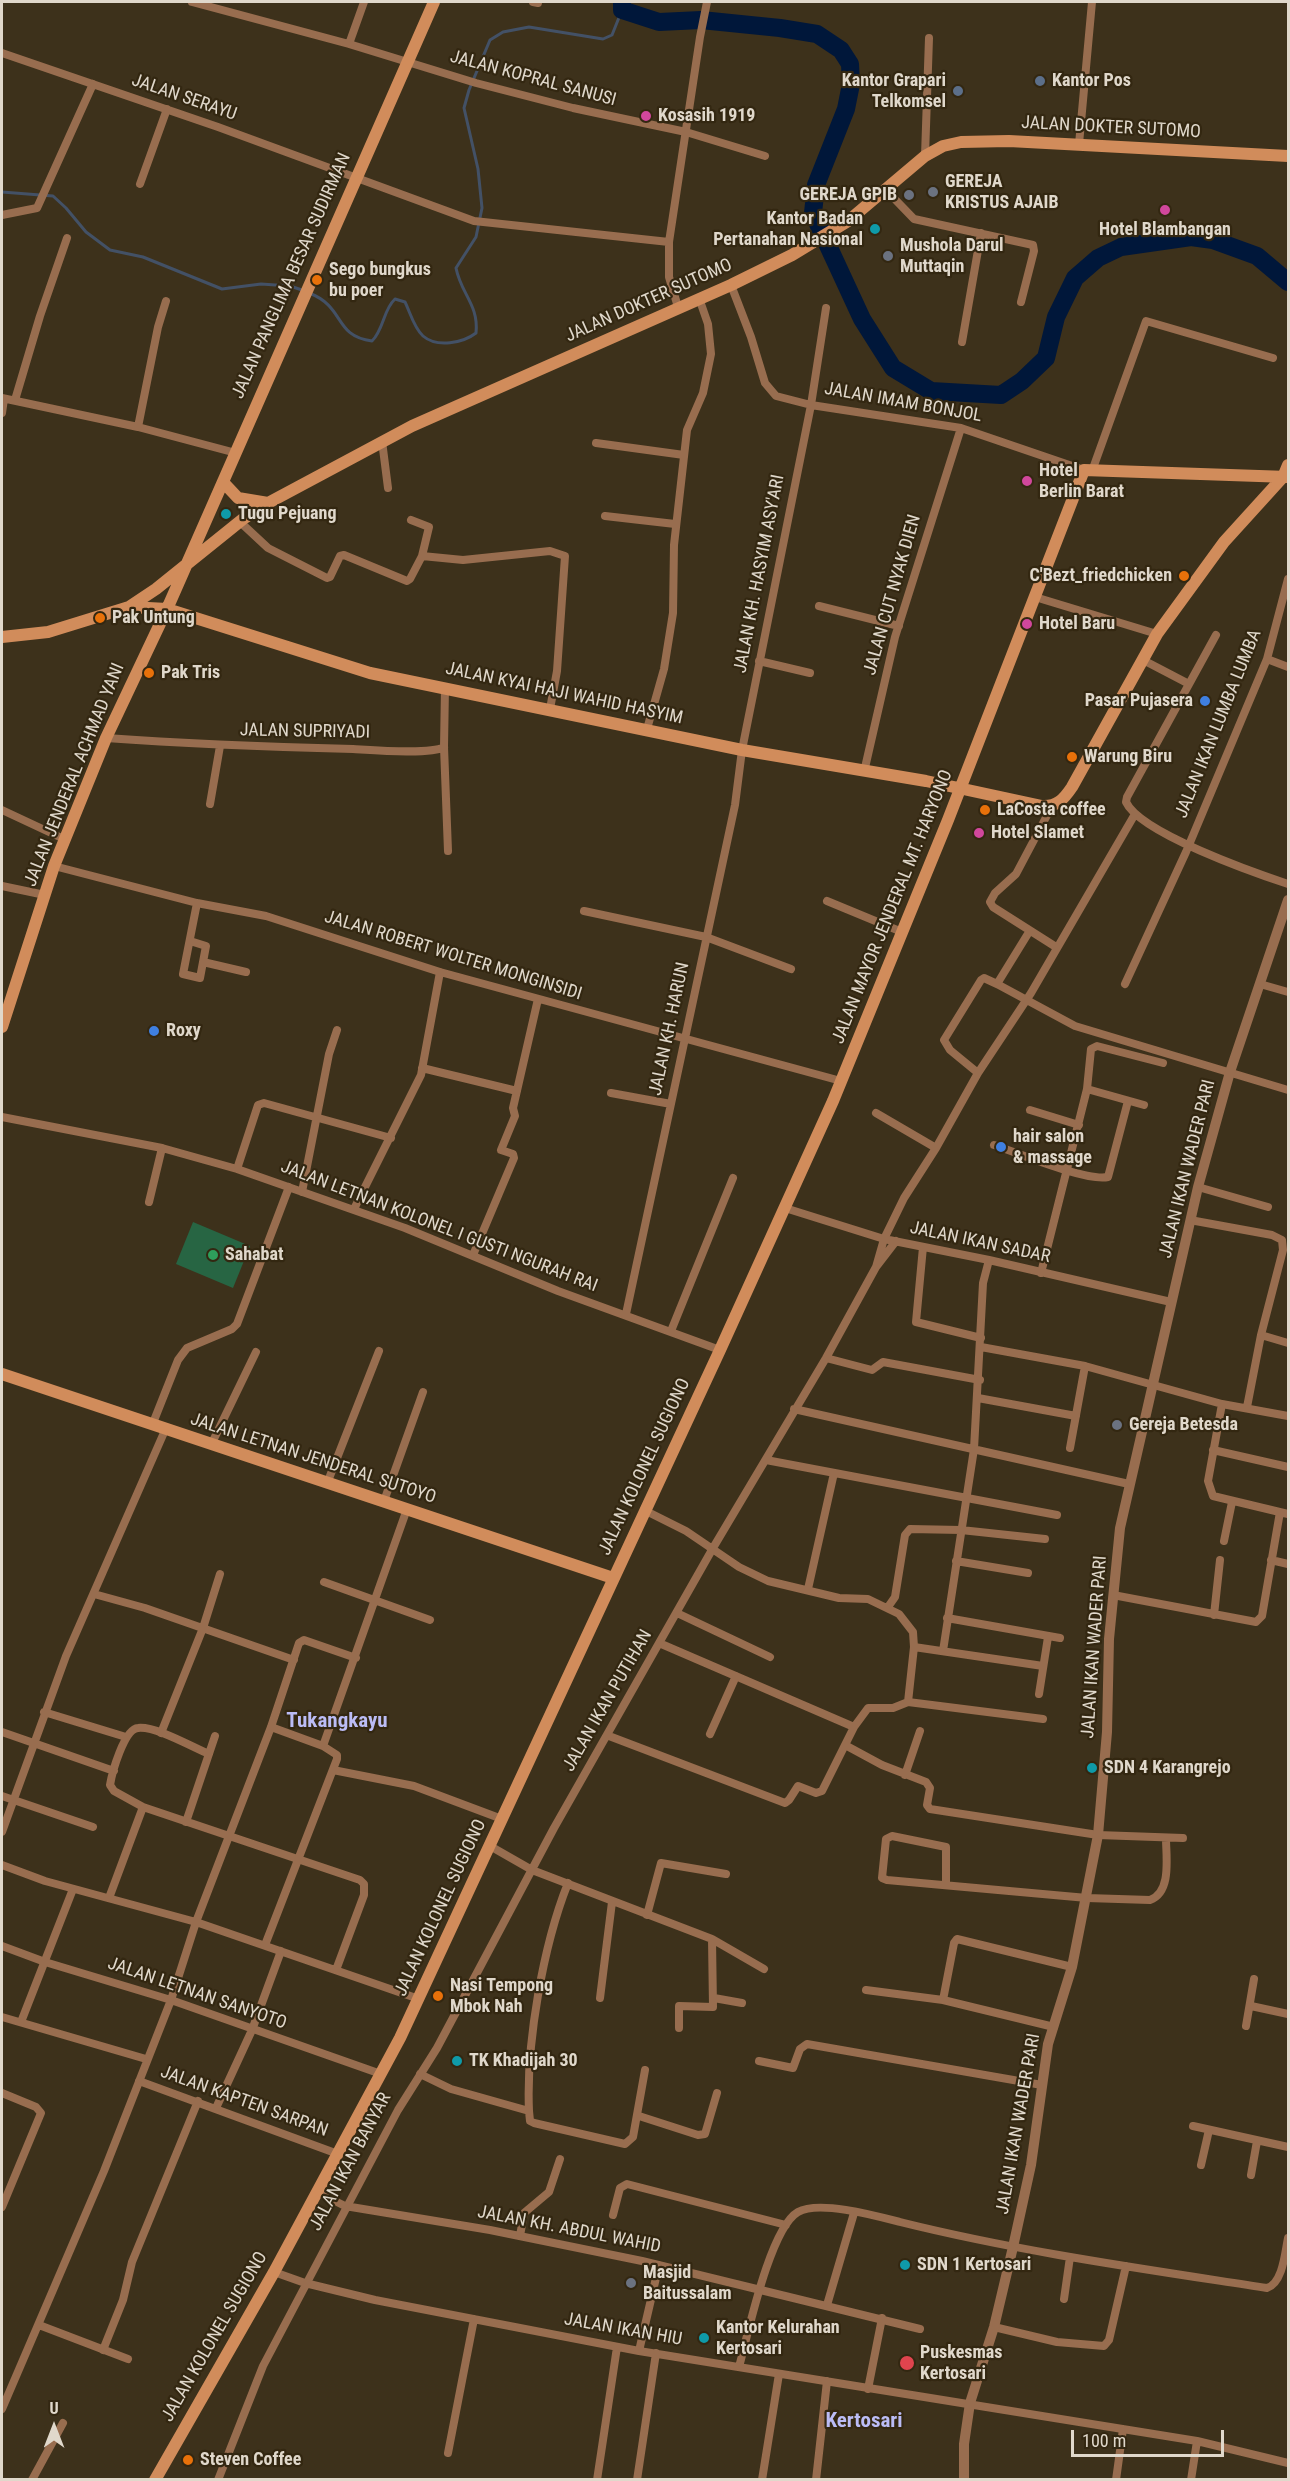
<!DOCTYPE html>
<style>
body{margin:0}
#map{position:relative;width:1290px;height:2481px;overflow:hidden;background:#3d311b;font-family:"Roboto Condensed",sans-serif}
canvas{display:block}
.frame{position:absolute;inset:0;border:3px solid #e0d8cb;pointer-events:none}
.north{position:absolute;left:24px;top:2397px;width:60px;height:60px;-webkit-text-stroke:4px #332711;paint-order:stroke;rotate:0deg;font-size:16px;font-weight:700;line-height:24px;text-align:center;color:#e0d8cb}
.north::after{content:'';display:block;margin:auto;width:21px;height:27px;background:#e0d8cb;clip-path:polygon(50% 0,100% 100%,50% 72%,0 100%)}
.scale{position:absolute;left:1071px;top:2430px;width:153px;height:27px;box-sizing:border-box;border:3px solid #e0d8cb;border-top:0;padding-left:8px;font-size:18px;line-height:21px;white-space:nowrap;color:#e0d8cb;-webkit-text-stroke:4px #332711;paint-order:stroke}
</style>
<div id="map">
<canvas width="1290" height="2481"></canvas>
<div class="frame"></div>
<div class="north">U</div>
<div class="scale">100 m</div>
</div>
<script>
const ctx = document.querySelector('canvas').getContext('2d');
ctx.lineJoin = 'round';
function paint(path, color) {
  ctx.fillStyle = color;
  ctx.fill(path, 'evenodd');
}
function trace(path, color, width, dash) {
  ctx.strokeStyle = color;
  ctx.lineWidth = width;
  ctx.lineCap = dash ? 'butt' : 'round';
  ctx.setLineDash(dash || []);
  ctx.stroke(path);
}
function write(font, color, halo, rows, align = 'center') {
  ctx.font = font + ' "Roboto Condensed",sans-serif';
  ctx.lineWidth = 4.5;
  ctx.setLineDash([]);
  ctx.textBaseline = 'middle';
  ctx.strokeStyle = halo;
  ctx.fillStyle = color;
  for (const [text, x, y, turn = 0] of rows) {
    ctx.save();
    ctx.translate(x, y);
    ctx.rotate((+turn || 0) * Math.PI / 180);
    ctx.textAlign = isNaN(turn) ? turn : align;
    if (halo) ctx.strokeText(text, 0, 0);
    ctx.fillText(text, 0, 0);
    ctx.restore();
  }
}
const green = new Path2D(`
 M 193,1222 L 250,1246 L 233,1288 L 176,1264 Z`);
const stream = new Path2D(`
 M 2,192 L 53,196 L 66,208 L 86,232 L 110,250 L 143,257 L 222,289 L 261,284 L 290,286 L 302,290
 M 309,293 C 346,307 333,336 372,341 C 384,329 383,310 395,299 L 405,302 C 410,312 414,328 423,336 C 437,348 463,343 476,333 C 479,305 461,294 456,268 L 476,237 L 482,208 L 478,169 L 464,108 L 469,90 L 490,40 L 503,32 L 529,27 L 603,39 L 612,35 L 622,10`);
const river = new Path2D(`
 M 622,2 L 622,10 L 659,22 L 701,20 L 780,28 L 817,34 L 841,50 L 850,64 L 851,84 L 846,109 L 816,185 L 813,213 L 862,319 L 893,368 L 931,391 L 1001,395 L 1022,381 L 1046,358 L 1056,317 L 1075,278 L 1098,258 L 1121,247 L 1191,237 L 1213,240 L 1257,256 L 1288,282`);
const minor = new Path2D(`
 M 192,2 L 349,44 L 476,83 L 573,108 L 686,132 L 765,156
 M 533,2 L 538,3
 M 349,44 L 364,2
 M 2,53 L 218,127 L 474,221 L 669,242
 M 1079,144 L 1092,2
 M 925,156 L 929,38
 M 140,184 L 167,109
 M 886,190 L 914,219 L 1033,245 L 1034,251 L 1021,302
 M 2,215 L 37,208 L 93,84
 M 731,285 L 751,337 L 765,383 L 776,396 L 811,405 L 961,428 L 1084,470
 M 678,307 L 669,277 L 669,242 L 700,37 L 707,2
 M 962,342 L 981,233
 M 2,398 L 138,427 L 236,453
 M 15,400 L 40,316 L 67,238
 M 2,413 L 4,399
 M 138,427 L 158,327 L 166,301
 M 382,441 L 388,488
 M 596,443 L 684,455
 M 1092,471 L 1146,321 L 1273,358
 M 605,516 L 675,524
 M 411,520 L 429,527 L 422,556 L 463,560 L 550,551 L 565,556 L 557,671 L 550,709
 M 239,521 L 268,548 L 327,578 L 330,577 L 340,556 L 344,555 L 407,581 L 410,579 L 422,556
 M 1035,597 L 1157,634
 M 819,606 L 899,626
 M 1216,635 L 1127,797 L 1126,802 C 1140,833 1255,873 1288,884
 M 1267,659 L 1288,667
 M 1143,660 L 1189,684
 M 759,661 L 810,673
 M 445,687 L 444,747 L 448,851
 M 647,729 L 664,669 L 673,613 L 674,545 L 687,430 L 703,393 L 711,354 L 708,324 L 699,298
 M 106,738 C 188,744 270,747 353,749 C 371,750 431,755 444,747
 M 864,772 L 895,637 L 961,428
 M 210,804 L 220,746
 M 1052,806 L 1016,874 L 995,893 L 990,902 L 993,907 L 1056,947
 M 2,810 L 64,839
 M 54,866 L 197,903 L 266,916 L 440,972 L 841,1081
 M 2,886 L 45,895
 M 827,901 L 902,932
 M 584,911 L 706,937 L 791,969
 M 1029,932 L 997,984 L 1075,1026 L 1288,1090
 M 190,941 L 206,946 L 200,978 L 183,974 L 197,903
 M 203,962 L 246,972
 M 1125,984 L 1186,852 L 1267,659 L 1288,579
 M 1260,984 L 1288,992
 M 422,1068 L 517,1091
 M 978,1073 L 950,1050 L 944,1040 L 981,980 L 984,978 L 997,984
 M 1087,1089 L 1144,1105
 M 611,1093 L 671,1104
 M 1030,1110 L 1079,1125
 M 876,1113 L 936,1148
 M 2,1117 L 162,1148 L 237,1169 L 405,1228 L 558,1291 L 720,1350
 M 994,1145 C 1018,1153 1087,1182 1108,1177 L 1128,1101
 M 237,1169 L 258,1105 L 264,1103 L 391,1138
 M 1198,1187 L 1268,1207
 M 302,1192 L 329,1054 L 337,1030
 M 149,1202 L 162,1148
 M 785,1208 L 884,1239 L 989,1260 L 1171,1302
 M 354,1209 L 421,1075 L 440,972
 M 1190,1220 L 1272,1235 L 1282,1240 L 1283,1250 L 1261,1335 L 1247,1407
 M 923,1247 L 916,1322 L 981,1338
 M 473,1255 L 514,1158 L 513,1154 L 501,1150 L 515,1116 L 513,1108 L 538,999
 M 876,1267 L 884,1239 L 904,1198 L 936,1148 L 978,1073 L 1031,993 L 1135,814
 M 1041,1273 L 1087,1089 L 1091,1049 L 1097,1046 L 1163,1063
 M 626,1314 L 735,805 L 742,750 L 811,405 L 826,308
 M 671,1331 L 733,1178
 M 1261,1335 L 1288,1343
 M 981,1347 L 1085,1366 L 1222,1404 L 1288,1416
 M 826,1358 L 872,1370 L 883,1362 L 980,1380
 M 978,1398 L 1076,1416
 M 1222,1404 L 1208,1481 L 1213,1496 L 1288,1514
 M 794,1409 L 1129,1484
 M 153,1423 L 178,1360 L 187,1348 L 232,1329 L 237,1324 L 289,1187
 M 211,1445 L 256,1352
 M 1070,1448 L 1085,1366
 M 1213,1450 L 1288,1467
 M 766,1460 L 1057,1515
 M 328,1481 L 379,1351
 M 384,1501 L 423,1392
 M 644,1510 L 686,1531 L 739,1567 L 768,1581 L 839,1598 L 868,1599 L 899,1614 L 913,1632 L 914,1647 L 908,1702
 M 1224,1541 L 1232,1502
 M 1271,1560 L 1288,1564
 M 956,1561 L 1028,1573
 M 324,1582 L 430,1620
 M 808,1589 L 834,1473
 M 94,1594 L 145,1608 L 294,1660
 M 1113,1595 L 1256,1622 L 1262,1616 L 1280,1512
 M 888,1607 L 895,1597 L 905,1535 L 910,1529 L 961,1530 L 1045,1539
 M 677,1613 L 770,1657
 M 1214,1615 L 1220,1560
 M 947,1618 L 1060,1638
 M 659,1643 L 854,1727
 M 914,1647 L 1043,1666
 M 943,1651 L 974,1449 L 983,1283 L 989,1260
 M 1039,1694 L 1048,1637
 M 44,1712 L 126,1737
 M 2,1732 L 114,1771
 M 161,1733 L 203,1628 L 220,1574
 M 710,1734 L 736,1676
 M 609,1736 L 785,1803 L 789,1800 L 798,1786 L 816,1793 L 822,1791 L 854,1727 L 868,1708 L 893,1708 L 908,1702 L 1043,1719
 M 845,1745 L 882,1765 L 926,1782 L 930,1788 L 927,1805 L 930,1809 L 1098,1835 L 1183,1838
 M 323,1746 L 407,1509
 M 333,1770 L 414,1786 L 502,1819
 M 905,1775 L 920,1731
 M 2,1796 L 93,1827
 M 143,1807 L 114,1791 L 110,1785 C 112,1773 124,1729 138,1728 C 156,1726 192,1747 209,1754
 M 186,1822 L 215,1736
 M 2,1832 L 66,1656 L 166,1428
 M 490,1846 L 532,1870 L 712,1939 L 713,2007 L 679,2006 L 679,2028
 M 2,1865 L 45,1881 L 196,1922 L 419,1999
 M 946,1883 L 946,1847 L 892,1836 L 886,1839 L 882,1878 L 887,1880 L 1087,1898 L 1150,1900 C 1172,1892 1166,1857 1166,1838
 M 109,1898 L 143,1807 L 360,1880 L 364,1884 L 364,1895 L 336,1970
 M 647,1915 L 661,1863 L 726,1874
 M 712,1939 L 764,1969
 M 265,1945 L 337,1759 L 337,1755 L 323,1746 L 271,1727
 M 2,1946 L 45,1962 L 171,2000 L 381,2074
 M 866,1990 L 943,2000 L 1054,2027
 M 600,1998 L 612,1902
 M 714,1998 L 742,2003
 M 943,2000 L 954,1943 L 957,1939 L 1072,1967
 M 1251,2006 L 1288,2014
 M 2,2017 L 146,2059
 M 21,2022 L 73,1889
 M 1246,2026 L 1254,1979
 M 759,2061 L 793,2068 L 800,2049 L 807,2044 L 1042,2085
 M 420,2074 L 451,2089 L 529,2111 L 530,2121 L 534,2123 L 625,2144 L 633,2137 L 645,2070
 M 139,2081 L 338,2154
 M 2,2093 L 36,2107 L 41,2113 L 2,2207
 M 216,2108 L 252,2030 L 281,1951
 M 529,2111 C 526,2043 543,1946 568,1883
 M 639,2116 L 698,2135 L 705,2134 L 717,2093
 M 1193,2126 L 1288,2147
 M 1201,2165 L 1209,2130
 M 1251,2175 L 1257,2141
 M 317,2192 L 345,2206 L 490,2230 L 642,2261 L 920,2329
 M 613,2215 L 620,2188 L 627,2184 L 786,2225
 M 520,2236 L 524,2213 L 549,2192 L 560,2159
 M 274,2272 L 305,2283 L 375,2300 L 639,2351 L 1197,2441 L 1288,2463
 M 1064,2299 L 1070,2257
 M 827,2305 L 854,2213
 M 39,2325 L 128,2359
 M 994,2327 L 1057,2342 L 1104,2346 L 1109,2340 L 1126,2266
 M 103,2350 L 123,2300 L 132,2262 L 198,2101
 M 639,2351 L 659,2265
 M 739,2367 C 748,2334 770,2228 798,2212 C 819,2200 877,2216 900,2222 C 1021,2252 1144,2269 1267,2288 C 1283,2283 1285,2252 1288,2238
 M 868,2389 L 882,2318
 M 2,2409 L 104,2171 L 171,2000 L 196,1922 L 271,1727 L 299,1643 L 304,1640 L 356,1658
 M 448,2453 L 474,2319
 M 32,2480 L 63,2423
 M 218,2480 L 263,2366 L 398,2110 L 437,2048 L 554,1828 L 713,1548 L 826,1358 L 876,1267 L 896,1241
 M 597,2480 L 617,2347
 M 637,2480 L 656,2353
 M 762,2480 L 779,2374
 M 816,2480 L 827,2381
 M 1116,2480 L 1123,2429
 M 1191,2480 L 1197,2441`);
const tertiary = new Path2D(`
 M 964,2480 L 964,2444 L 970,2403 L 994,2327 L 1013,2247 L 1031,2165 L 1048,2044 L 1072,1967 L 1098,1835 L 1107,1732 L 1109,1639 L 1120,1528 L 1198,1187 L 1230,1072 L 1288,900`);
const secondary = new Path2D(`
 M 223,482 L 238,498 L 268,503
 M 129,607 L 156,589 L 243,519 L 268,503 L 412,426 L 731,285 L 792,255 L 848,221 L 925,156 L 943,146 L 961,142 L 1009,141 L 1288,156
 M 2,637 L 48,632 L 129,607 L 167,609 L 370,673 L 742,750 L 926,781 L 1042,806 C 1057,807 1064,799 1072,787 L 1157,634 L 1224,542 L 1283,477 L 1288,465
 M 2,1027 L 54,866 L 106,738 L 167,609 L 434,2
 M 2,1374 L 613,1578
 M 155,2480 L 274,2272 L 400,2038 L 720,1350 L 833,1101 L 948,820 L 1084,470 L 1288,477`);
const markers = [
 [1040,81,6,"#5c6f8a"],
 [958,91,6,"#5c6f8a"],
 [646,116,6,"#d1479c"],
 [933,192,6,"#6b7280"],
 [909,195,6,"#6b7280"],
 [1165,210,6,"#d1479c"],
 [875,229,6,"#0f9aa8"],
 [888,256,6,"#6b7280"],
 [317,280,6,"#e8710a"],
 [1027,481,6,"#d1479c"],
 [226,514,6,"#0f9aa8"],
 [1184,576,6,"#e8710a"],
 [100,618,6,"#e8710a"],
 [1027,624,6,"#d1479c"],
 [149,673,6,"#e8710a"],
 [1205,701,6,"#3f7fe0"],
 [1072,757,6,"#e8710a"],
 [985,810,6,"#e8710a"],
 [979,833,6,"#d1479c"],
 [154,1031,6,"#3f7fe0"],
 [1001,1147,6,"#3f7fe0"],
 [213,1255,6,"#2e9e5b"],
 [1117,1425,6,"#6b7280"],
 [1092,1768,6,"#0f9aa8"],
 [438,1996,6,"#e8710a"],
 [457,2061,6,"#0f9aa8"],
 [905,2265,6,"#0f9aa8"],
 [631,2283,6,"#6b7280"],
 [704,2338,6,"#0f9aa8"],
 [907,2363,8,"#e0444e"],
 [188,2460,6,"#e8710a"]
];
const streetNames = [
 ["JALAN KOPRAL SANUSI",533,79,15],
 ["JALAN SERAYU",184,98,19],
 ["JALAN DOKTER SUTOMO",1111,128,3],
 ["JALAN PANGLIMA BESAR SUDIRMAN",292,276,-66],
 ["JALAN DOKTER SUTOMO",649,301,-24],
 ["JALAN IMAM BONJOL",903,403,10],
 ["JALAN KH. HASYIM ASY'ARI",760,574,-79],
 ["JALAN CUT NYAK DIEN",893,595,-74],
 ["JALAN KYAI HAJI WAHID HASYIM",564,694,12],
 ["JALAN IKAN LUMBA LUMBA",1219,724,-68],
 ["JALAN SUPRIYADI",305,732,1],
 ["JALAN JENDERAL ACHMAD YANI",75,775,-68],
 ["JALAN MAYOR JENDERAL MT. HARYONO",893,907,-68],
 ["JALAN ROBERT WOLTER MONGINSIDI",453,956,17],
 ["JALAN KH. HARUN",670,1029,-78],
 ["JALAN IKAN WADER PARI",1188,1169,-76],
 ["JALAN LETNAN KOLONEL I GUSTI NGURAH RAI",439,1227,21],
 ["JALAN IKAN SADAR",980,1243,12],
 ["JALAN LETNAN JENDERAL SUTOYO",313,1459,18],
 ["JALAN KOLONEL SUGIONO",645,1467,-65],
 ["JALAN IKAN WADER PARI",1095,1647,-86],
 ["JALAN IKAN PUTIHAN",608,1701,-60],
 ["JALAN KOLONEL SUGIONO",441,1908,-65],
 ["JALAN LETNAN SANYOTO",197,1994,19],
 ["JALAN KAPTEN SARPAN",244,2102,20],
 ["JALAN IKAN WADER PARI",1019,2124,-80],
 ["JALAN IKAN BANYAR",351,2162,-62],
 ["JALAN KH. ABDUL WAHID",569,2230,11],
 ["JALAN IKAN HIU",623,2330,10],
 ["JALAN KOLONEL SUGIONO",215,2337,-60]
];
const poiNames = [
 ["Kantor Grapari",946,81,"right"],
 ["Telkomsel",946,102,"right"],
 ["Kantor Pos",1052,81],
 ["Kosasih 1919",658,116],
 ["GEREJA",945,182],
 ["KRISTUS AJAIB",945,203],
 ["GEREJA GPIB",897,195,"right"],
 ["Kantor Badan",863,219,"right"],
 ["Pertanahan Nasional",863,240,"right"],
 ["Hotel Blambangan",1165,230,"center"],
 ["Mushola Darul",900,246],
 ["Muttaqin",900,267],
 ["Sego bungkus",329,270],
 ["bu poer",329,291],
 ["Hotel",1039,471],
 ["Berlin Barat",1039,492],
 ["Tugu Pejuang",238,514],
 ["C'Bezt_friedchicken",1172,576,"right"],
 ["Pak Untung",112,618],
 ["Hotel Baru",1039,624],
 ["Pak Tris",161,673],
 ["Pasar Pujasera",1193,701,"right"],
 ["Warung Biru",1084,757],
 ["LaCosta coffee",997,810],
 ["Hotel Slamet",991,833],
 ["Roxy",166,1031],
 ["hair salon",1013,1137],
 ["& massage",1013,1158],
 ["Sahabat",225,1255],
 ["Gereja Betesda",1129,1425],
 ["SDN 4 Karangrejo",1104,1768],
 ["Nasi Tempong",450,1986],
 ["Mbok Nah",450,2007],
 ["TK Khadijah 30",469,2061],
 ["SDN 1 Kertosari",917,2265],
 ["Masjid",643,2273],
 ["Baitussalam",643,2294],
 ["Kantor Kelurahan",716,2328],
 ["Kertosari",716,2349],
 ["Puskesmas",920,2353],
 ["Kertosari",920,2374],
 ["Steven Coffee",200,2460]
];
const quarterNames = [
 ["Tukangkayu",337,1722],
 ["Kertosari",864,2422]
];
paint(green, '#276543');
trace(stream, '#435166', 3);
trace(river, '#00173a', 18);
trace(minor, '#986d4f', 8);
trace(tertiary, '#986d4f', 10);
trace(secondary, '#d18c5b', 12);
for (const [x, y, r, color] of markers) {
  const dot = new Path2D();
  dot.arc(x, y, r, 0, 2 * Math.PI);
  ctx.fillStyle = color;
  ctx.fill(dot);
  trace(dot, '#332711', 2);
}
write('18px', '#e0d8cb', '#332711', streetNames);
write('bold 18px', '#e0d8cb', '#332711', poiNames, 'left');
write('bold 21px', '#bbbcf5', '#332711', quarterNames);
</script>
